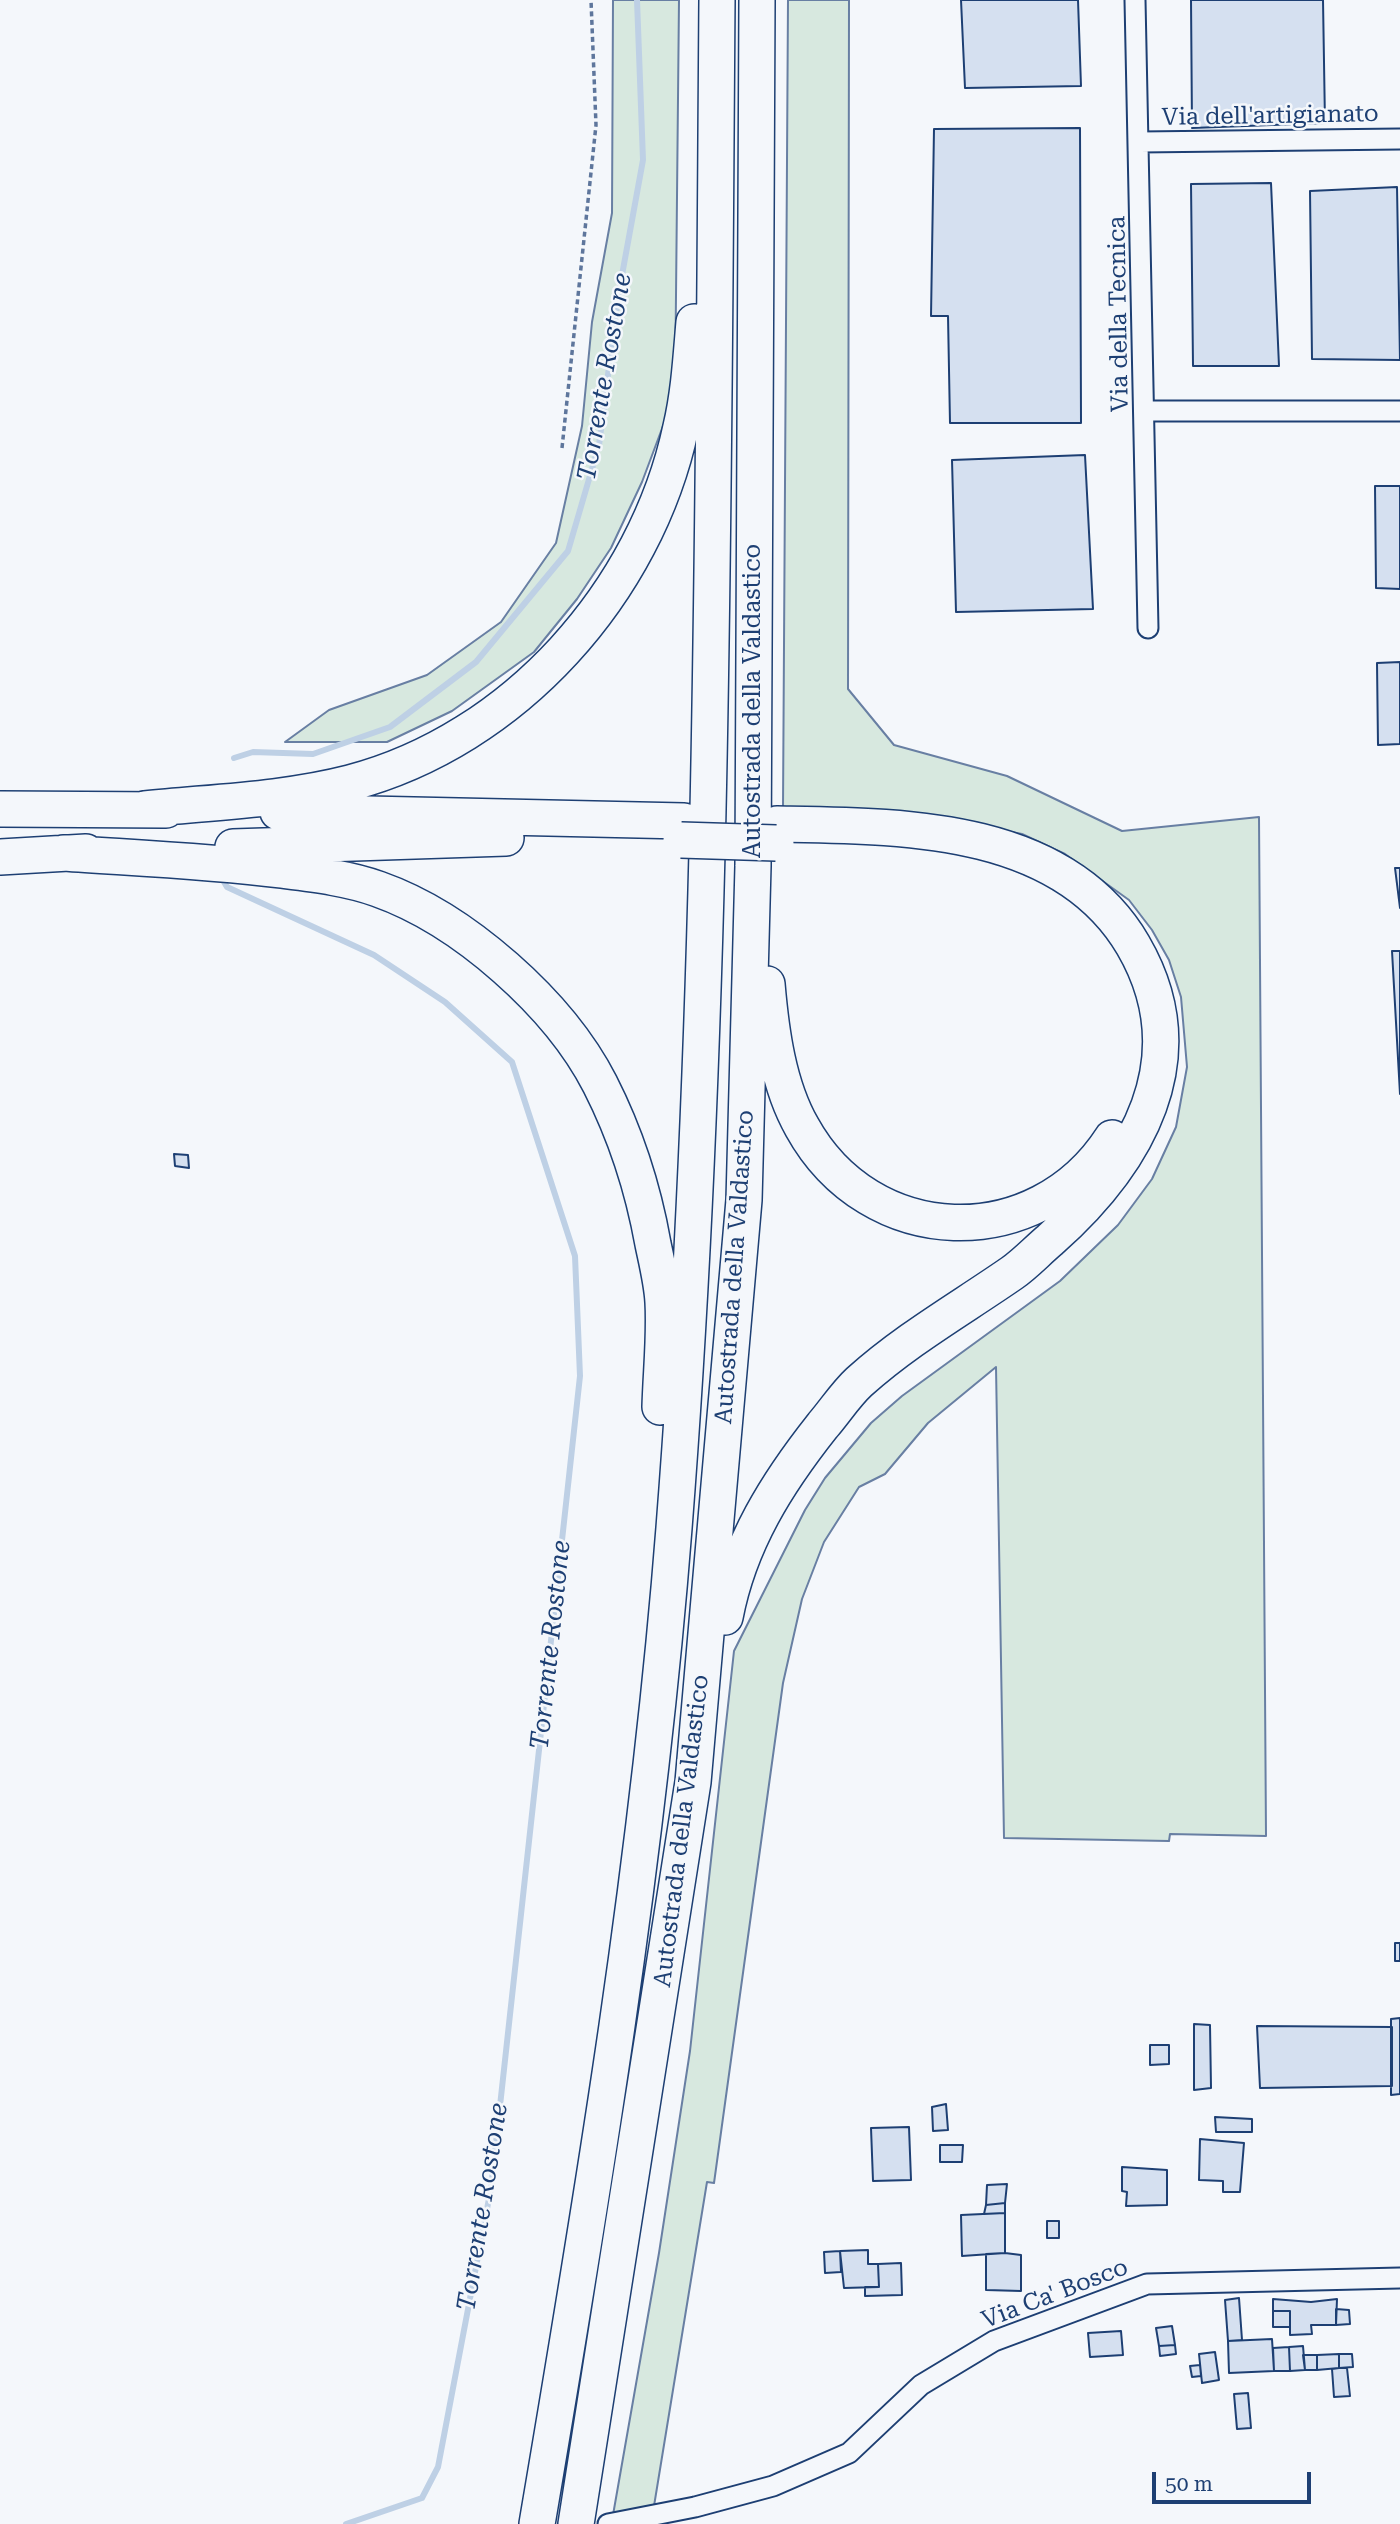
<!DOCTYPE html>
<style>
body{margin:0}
#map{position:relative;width:1400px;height:2524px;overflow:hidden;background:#f4f7fb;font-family:"Roboto Serif",serif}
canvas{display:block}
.scale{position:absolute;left:1152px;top:2472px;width:159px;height:32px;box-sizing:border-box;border:4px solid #1d3f73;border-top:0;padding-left:9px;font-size:21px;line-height:24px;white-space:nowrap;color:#1d3f73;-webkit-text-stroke:5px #f4f7fb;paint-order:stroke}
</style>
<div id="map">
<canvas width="1400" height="2524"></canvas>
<div class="scale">50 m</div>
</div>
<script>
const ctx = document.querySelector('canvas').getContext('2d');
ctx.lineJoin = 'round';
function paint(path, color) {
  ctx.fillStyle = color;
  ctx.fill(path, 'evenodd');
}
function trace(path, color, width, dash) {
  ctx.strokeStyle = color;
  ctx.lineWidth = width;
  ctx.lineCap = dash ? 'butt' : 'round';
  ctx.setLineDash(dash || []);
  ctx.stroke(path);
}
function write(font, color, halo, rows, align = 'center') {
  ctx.font = font + ' "Roboto Serif",serif';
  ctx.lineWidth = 5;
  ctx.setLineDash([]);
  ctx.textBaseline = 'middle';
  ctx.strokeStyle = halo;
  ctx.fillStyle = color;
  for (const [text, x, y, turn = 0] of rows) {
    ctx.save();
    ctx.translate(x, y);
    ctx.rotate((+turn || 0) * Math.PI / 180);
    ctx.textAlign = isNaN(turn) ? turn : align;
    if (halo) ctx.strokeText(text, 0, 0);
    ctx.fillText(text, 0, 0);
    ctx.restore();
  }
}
const green = new Path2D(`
 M 613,0 L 679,0 L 675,394 L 642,482 L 611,548 L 577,599 L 534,652 L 452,711 L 387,742 L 285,742 L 329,710 L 427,675 L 501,622 L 556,543 L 582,426 L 592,322 L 612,213 Z
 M 788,0 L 849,0 L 848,689 L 894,745 L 1007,776 L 1122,831 L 1259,817 L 1266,1836 L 1170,1834 L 1169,1841 L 1004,1838 L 996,1367 L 928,1423 L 885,1474 L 859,1487 L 824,1542 L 802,1599 L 783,1683 L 714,2183 L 707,2182 L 654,2506 L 613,2515 L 659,2253 L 690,2051 L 734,1651 L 805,1510 L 825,1478 L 871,1423 L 902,1396 L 1060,1281 L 1118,1225 L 1152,1179 L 1176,1127 L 1187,1067 L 1181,997 L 1169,960 L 1152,930 L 1129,900 L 1065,854 L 1022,834 L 912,813 L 783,807 Z`);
const stream = new Path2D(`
 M 234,758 L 253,752 L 313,754 L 390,727 L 476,662 L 568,551 L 599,445 L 618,297 L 643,160 L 637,0
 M 220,875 L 227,887 L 374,955 L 445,1002 L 512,1062 L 575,1256 L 580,1376 L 491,2188 L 438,2467 L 422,2498 L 346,2524`);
const building = new Path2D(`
 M 961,0 L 1078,0 L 1081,86 L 965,88 Z
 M 1191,0 L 1323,0 L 1325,123 L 1192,128 Z
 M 1080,128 L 1081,423 L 950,423 L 948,316 L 931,316 L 934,129 Z
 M 1271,183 L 1279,366 L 1193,366 L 1191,184 Z
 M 1397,187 L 1400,360 L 1312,359 L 1310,191 Z
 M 1085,455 L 1093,609 L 956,612 L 952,460 Z
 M 1375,486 L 1400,486 L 1400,589 L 1376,588 Z
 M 1400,662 L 1400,744 L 1378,745 L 1377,663 Z
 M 1395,868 L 1400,868 L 1400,908 Z
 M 1392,951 L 1400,951 L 1400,1094 Z
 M 174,1154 L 188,1155 L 189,1168 L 175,1166 Z
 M 1395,1943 L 1400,1943 L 1400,1961 L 1395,1961 Z
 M 1400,2018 L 1400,2094 L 1391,2095 L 1391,2019 Z
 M 1194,2024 L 1210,2025 L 1211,2088 L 1194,2090 Z
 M 1257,2026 L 1392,2027 L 1392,2086 L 1260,2088 Z
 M 1150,2045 L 1169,2045 L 1169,2064 L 1150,2065 Z
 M 946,2104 L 948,2130 L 933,2131 L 932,2107 Z
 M 1215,2117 L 1252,2119 L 1252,2132 L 1216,2132 Z
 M 909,2127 L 911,2180 L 873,2181 L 871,2128 Z
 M 1200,2139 L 1244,2143 L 1240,2192 L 1223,2192 L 1223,2181 L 1199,2180 Z
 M 940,2145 L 963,2145 L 962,2162 L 940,2162 Z
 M 1122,2167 L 1167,2170 L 1167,2205 L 1126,2206 L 1127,2192 L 1122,2191 Z
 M 1007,2184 L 1005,2203 L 986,2205 L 987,2185 Z
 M 1005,2203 L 1005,2213 L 984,2214 L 986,2205 Z
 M 1005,2213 L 1005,2253 L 962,2256 L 961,2215 Z
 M 1047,2221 L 1059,2221 L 1059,2238 L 1047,2238 Z
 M 868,2250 L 868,2264 L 878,2264 L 879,2287 L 844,2288 L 840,2251 Z
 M 840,2251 L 841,2272 L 825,2273 L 824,2252 Z
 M 1005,2253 L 1021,2255 L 1021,2291 L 986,2290 L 986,2254 Z
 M 901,2263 L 902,2295 L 865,2296 L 865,2287 L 879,2287 L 878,2264 Z
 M 1239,2298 L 1242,2340 L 1228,2341 L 1225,2300 Z
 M 1273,2299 L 1311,2302 L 1337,2299 L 1336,2325 L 1311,2325 L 1312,2334 L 1290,2335 L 1290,2311 L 1273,2311 Z
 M 1336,2309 L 1349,2310 L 1350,2324 L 1336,2325 Z
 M 1273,2311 L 1290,2311 L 1290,2327 L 1273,2327 Z
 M 1172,2326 L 1175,2345 L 1159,2346 L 1156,2328 Z
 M 1121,2331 L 1123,2355 L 1090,2357 L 1088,2333 Z
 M 1272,2339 L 1274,2371 L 1229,2373 L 1228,2341 Z
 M 1175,2345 L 1176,2354 L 1160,2356 L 1159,2346 Z
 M 1303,2346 L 1305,2370 L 1290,2371 L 1289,2347 Z
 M 1289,2347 L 1290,2371 L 1274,2371 L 1273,2348 Z
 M 1215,2352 L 1219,2380 L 1202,2383 L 1199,2354 Z
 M 1339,2354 L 1352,2354 L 1353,2367 L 1339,2368 Z
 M 1339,2354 L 1339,2368 L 1317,2370 L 1317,2355 Z
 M 1303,2355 L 1317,2355 L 1317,2370 L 1305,2370 Z
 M 1200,2365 L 1201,2376 L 1192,2377 L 1190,2366 Z
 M 1339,2368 L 1347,2368 L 1350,2396 L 1334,2397 L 1332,2369 Z
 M 1248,2393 L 1251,2428 L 1237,2429 L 1234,2394 Z`);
const path = new Path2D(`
 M 562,448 L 596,125 L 591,0`);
const minor = new Path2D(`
 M 1135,0 L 1148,628
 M 1140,142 L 1400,139
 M 1145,411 L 1400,411
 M 608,2524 L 695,2507 L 773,2486 L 849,2453 L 921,2385 L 994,2341 L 1147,2284 L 1400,2278`);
const motorway = new Path2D(`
 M 0,809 L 166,810
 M 145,809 C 213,802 284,800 350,783 C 514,740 646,592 681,427 C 689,393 691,357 694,322
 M 278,812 L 684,821
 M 233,847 L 506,838
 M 63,853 C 135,858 208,861 280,870 C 312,874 348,878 378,889 C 463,919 559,1004 600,1084 C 626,1135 643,1188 653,1244 C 657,1263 662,1283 663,1302 C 665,1336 661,1372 660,1407
 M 0,857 L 86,852
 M 767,984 C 771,1031 778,1085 802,1127 C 870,1250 1036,1255 1112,1138
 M 725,1617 C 739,1543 777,1483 823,1425 C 835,1411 846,1394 859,1382 C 907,1339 960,1309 1012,1273 C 1025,1264 1037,1251 1050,1240 C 1137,1163 1199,1058 1133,945 C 1062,824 899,826 777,824
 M 537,2524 C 593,2194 648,1862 674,1528 C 714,1019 713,510 717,0
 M 576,2524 L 693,1782 L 744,1200 L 753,866 L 757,0`);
const motorwayBridge = new Path2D(`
 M 681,840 L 776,843`);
const streetNames = [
 ["Via dell'artigianato",1270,116,-1],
 ["Via della Tecnica",1119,314,-91],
 ["Autostrada della Valdastico",753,701,-90],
 ["Autostrada della Valdastico",735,1267,-86],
 ["Autostrada della Valdastico",682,1831,-83],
 ["Via Ca' Bosco",1055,2294,-21]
];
const waterNames = [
 ["Torrente Rostone",605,377,-80],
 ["Torrente Rostone",551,1645,-84],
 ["Torrente Rostone",483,2207,-81]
];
paint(green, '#d7e8df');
trace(green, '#687fa3', 2);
trace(stream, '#bed0e5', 6);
paint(building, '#d5e0f0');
trace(building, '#1d3f73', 2);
trace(minor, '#1d3f73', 23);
trace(motorway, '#1d3f73', 38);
trace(path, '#5e769c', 3.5, [5, 3.5]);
trace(minor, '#f4f7fb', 19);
trace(motorway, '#f4f7fb', 35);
trace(motorwayBridge, '#1d3f73', 38, []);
trace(motorwayBridge, '#f4f7fb', 35);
write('24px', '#1d3f73', '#f4f7fb', streetNames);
write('italic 26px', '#1d3f73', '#f4f7fb', waterNames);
</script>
